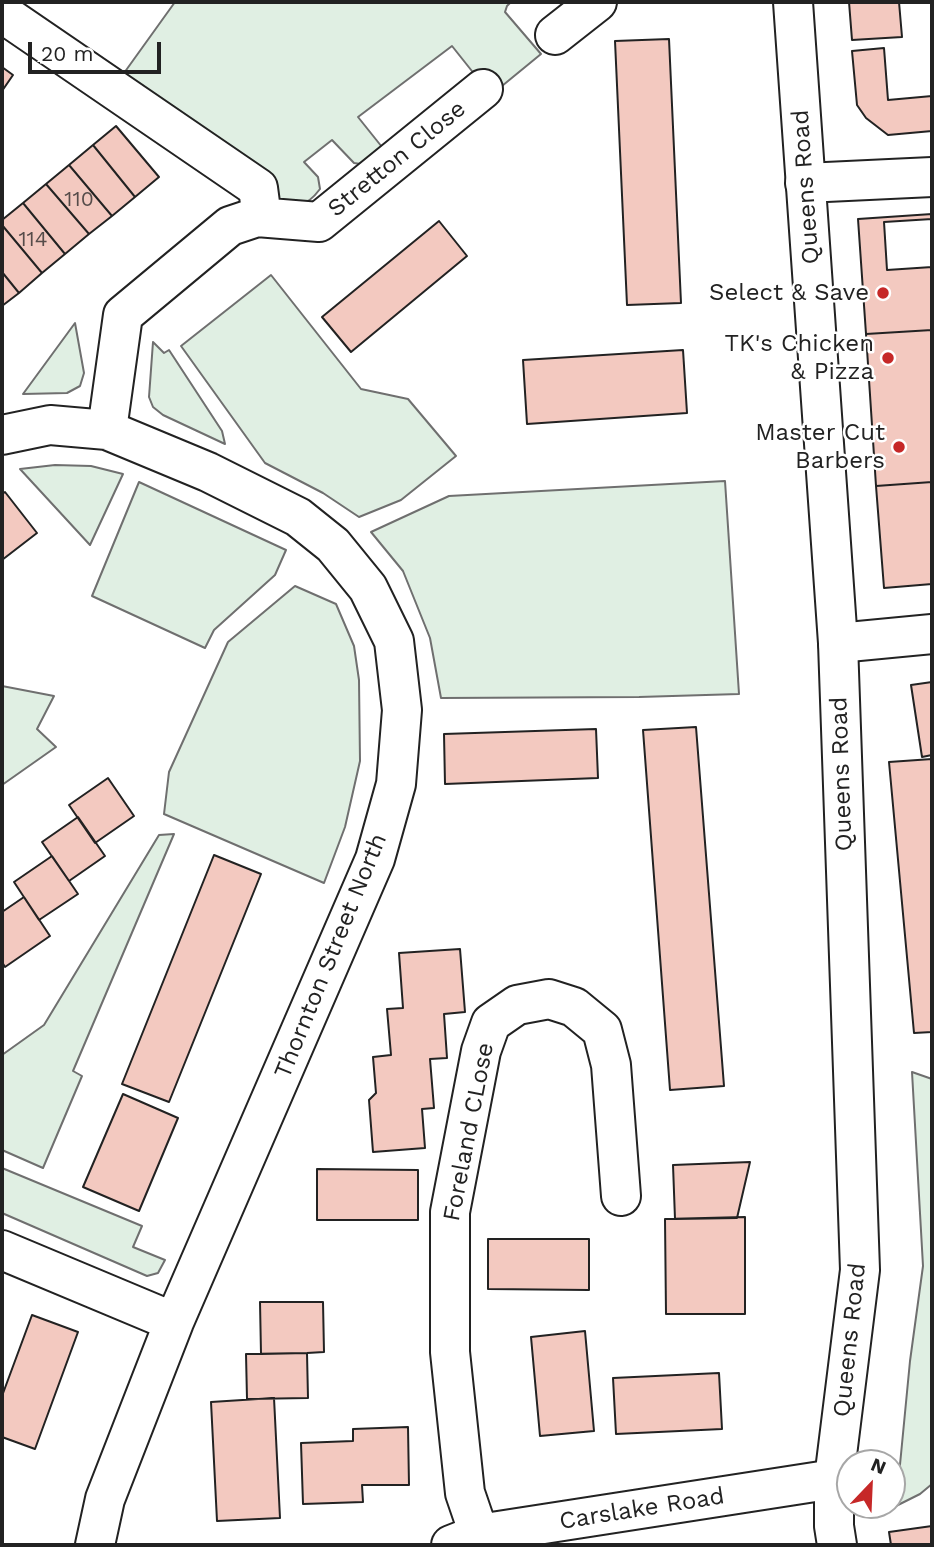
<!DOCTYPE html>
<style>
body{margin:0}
#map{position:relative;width:934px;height:1547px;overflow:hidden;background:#fff;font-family:"Work Sans",sans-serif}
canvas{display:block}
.frame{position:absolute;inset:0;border:4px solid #222;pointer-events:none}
.north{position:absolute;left:836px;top:1449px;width:70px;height:70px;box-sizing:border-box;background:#fff;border:2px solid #a7a7a7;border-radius:50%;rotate:23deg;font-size:19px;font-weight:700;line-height:28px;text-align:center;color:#222}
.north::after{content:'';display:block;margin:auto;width:24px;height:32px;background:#c62828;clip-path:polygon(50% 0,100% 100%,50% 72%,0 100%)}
.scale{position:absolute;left:28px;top:42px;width:133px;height:32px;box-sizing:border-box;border:4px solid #222;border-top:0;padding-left:9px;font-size:21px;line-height:24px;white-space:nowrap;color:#222;-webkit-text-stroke:5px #fff;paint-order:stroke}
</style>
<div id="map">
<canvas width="934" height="1547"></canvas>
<div class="frame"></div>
<div class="north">N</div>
<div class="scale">20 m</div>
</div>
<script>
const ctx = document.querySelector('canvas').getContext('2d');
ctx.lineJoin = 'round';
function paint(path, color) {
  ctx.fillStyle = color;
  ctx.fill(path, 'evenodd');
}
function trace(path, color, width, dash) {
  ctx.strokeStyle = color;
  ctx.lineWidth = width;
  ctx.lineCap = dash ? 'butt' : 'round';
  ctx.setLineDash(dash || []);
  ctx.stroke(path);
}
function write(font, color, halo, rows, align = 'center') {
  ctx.font = font + ' "Work Sans",sans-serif';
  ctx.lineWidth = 5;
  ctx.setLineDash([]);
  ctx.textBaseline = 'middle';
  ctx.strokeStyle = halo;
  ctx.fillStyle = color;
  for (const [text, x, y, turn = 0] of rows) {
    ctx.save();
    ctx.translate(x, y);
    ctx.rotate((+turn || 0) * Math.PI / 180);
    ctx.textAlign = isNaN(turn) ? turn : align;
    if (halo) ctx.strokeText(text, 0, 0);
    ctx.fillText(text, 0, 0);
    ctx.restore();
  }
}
const green = new Path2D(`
 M 175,2 L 511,2 L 507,6 L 505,12 L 541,54 L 491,95 L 452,46 L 358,117 L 382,147 L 367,165 L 354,163 L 332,140 L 304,162 L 318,177 L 320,189 C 303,212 291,206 266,202 L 119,80 Z
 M 271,275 L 361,389 L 408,399 L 456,456 L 401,500 L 359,517 L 323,493 L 265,463 L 181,346 Z
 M 75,323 L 84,373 L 80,386 L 67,393 L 23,394 Z
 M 153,342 L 164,353 L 169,350 L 222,431 L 225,444 L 163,415 L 153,407 L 149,397 Z
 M 55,465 L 91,466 L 123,474 L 90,545 L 20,469 Z
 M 725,481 L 739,694 L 639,697 L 441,698 L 430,638 L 403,571 L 371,532 L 449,496 Z
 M 139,482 L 286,550 L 275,575 L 214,630 L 205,648 L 92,596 Z
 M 295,586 L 336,604 L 354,646 L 359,680 L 360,761 L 345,827 L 324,883 L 164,814 L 169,772 L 228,642 Z
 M 2,686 L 54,696 L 37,729 L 56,747 L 2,785 Z
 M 174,834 L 73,1071 L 82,1076 L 43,1168 L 2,1150 L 2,1055 L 44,1025 L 159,835 Z
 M 912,1072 L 932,1079 L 932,1484 L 920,1494 L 896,1506 L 910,1361 L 923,1266 Z
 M 2,1168 L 142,1226 L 133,1247 L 165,1260 L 158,1273 L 147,1276 L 2,1213 Z`);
const building = new Path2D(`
 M 849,2 L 899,2 L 902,37 L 852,40 Z
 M 669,39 L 681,303 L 627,305 L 615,41 Z
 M 884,48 L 888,100 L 932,96 L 932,131 L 888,135 L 866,118 L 857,105 L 852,51 Z
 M 2,67 L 13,75 L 2,91 Z
 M 116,126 L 159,177 L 135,197 L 93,145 Z
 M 93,145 L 135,197 L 112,216 L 69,165 Z
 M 69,165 L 112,216 L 89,234 L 46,184 Z
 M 46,184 L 89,234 L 65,254 L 23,203 Z
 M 23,203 L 65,254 L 42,273 L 2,225 L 2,220 Z
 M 932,214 L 932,330 L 866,334 L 858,219 Z
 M 932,219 L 932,267 L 887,270 L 884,222 Z
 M 439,221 L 467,256 L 351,352 L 322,317 Z
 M 2,225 L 42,273 L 19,293 L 2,272 Z
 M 2,272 L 19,293 L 2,306 Z
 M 932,330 L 932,482 L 876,486 L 866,334 Z
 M 683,350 L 687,413 L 527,424 L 523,360 Z
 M 932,482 L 932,584 L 884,588 L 876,486 Z
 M 5,492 L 37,533 L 2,560 L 2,494 Z
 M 932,682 L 932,755 L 922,757 L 911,685 Z
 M 696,727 L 724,1086 L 670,1090 L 643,730 Z
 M 596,729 L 598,778 L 445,784 L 444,734 Z
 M 932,759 L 932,1032 L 914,1033 L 889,762 Z
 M 108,778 L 134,816 L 95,843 L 69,805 Z
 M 78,817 L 105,856 L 69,881 L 42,842 Z
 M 214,855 L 261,874 L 169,1102 L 122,1084 Z
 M 52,856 L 78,894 L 39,920 L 14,882 Z
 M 24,897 L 50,936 L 5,967 L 2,962 L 2,912 Z
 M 460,949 L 465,1012 L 444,1014 L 447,1058 L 430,1059 L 434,1108 L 422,1109 L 425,1148 L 373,1152 L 369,1100 L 376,1093 L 373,1057 L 391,1055 L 387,1009 L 403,1008 L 399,953 Z
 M 123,1094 L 178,1118 L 139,1211 L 83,1187 Z
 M 750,1162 L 737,1218 L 675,1219 L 673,1165 Z
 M 317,1169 L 418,1170 L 418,1220 L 317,1220 Z
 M 745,1217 L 745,1314 L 666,1314 L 665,1219 Z
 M 488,1239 L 589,1239 L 589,1290 L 488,1289 Z
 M 260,1302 L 323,1302 L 324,1352 L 307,1353 L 261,1354 Z
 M 32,1315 L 78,1332 L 35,1449 L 2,1437 L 2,1396 Z
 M 585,1331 L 594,1431 L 540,1436 L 531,1337 Z
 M 307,1353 L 308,1398 L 247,1399 L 246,1354 Z
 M 719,1373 L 722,1429 L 616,1434 L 613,1378 Z
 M 274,1398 L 280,1518 L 217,1521 L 211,1402 Z
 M 408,1427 L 409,1485 L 362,1485 L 363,1502 L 303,1504 L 301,1443 L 353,1441 L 353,1429 Z
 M 932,1526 L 932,1545 L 891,1545 L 889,1532 Z`);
const street = new Path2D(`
 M 2,13 L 258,188 L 260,203 L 257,217
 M 555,35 L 597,2
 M 805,183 L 932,177
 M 107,430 L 123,315 L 230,226 L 257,217 L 319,222 L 483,89
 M 2,435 L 50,425 L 107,430 L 208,472 L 298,517 L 333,545 L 368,588 L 394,641 L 402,710 L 396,784 L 375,859 L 174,1322 L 105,1499 L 95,1545
 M 838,643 L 932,634
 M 2,1250 L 174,1322
 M 479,1534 L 465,1493 L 450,1352 L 450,1212 L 481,1051 L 491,1023 L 517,1005 L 549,999 L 574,1007 L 602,1030 L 611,1065 L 621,1196
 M 451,1545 L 479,1534 L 834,1479`);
const highway = new Path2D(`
 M 793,2 L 838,643 L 860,1270 L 834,1479 L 834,1526 L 837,1545`);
const markers = [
 [883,293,7,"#c62828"],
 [888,358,7,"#c62828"],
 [899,447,7,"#c62828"]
];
const numberNames = [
 ["110",79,200],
 ["114",33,240]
];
const streetNames = [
 ["Stretton Close",397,159,-39],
 ["Queens Road",806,187,-94],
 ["Queens Road",842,774,-92],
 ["Thornton Street North",331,956,-68],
 ["Foreland CLose",469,1132,-79],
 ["Queens Road",850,1340,-84],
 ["Carslake Road",642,1509,-9]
];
const poiNames = [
 ["Select & Save",869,293],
 ["TK's Chicken",874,344],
 ["& Pizza",874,372],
 ["Master Cut",885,433],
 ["Barbers",885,461]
];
paint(green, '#e0efe3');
trace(green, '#6f6f6f', 2);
paint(building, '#f3c9c0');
trace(building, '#222', 2);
trace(street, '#222', 42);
trace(highway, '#222', 42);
trace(street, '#fff', 38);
trace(highway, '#fff', 38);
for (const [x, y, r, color] of markers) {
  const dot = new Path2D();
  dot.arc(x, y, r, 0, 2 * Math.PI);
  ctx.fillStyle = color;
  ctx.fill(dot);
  trace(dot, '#fff', 2.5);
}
write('21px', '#564c4a', null, numberNames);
write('24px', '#222', '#fff', streetNames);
write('24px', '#222', '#fff', poiNames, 'right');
</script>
